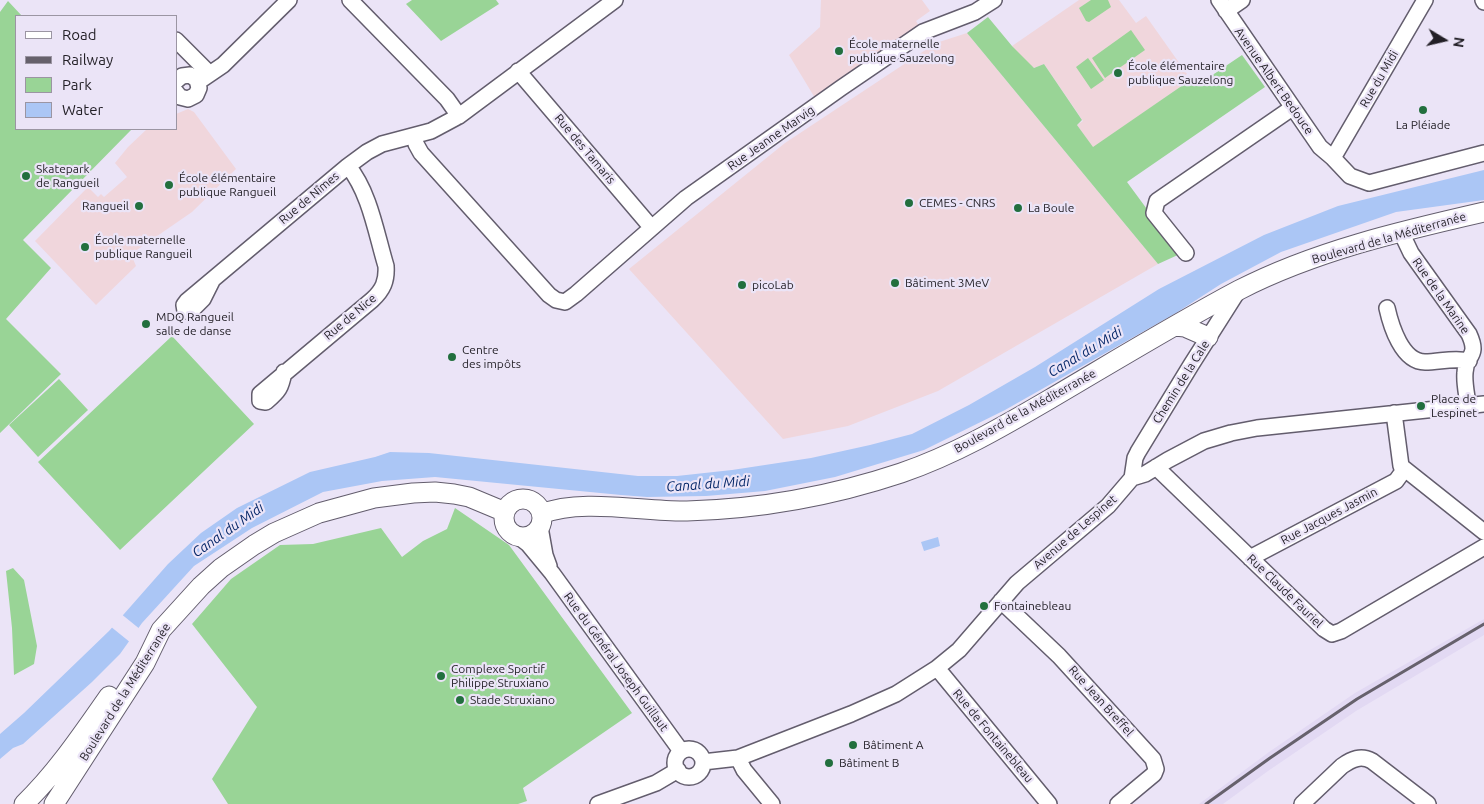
<!DOCTYPE html>
<meta charset="utf-8">
<style>
body{margin:0}
#map{position:relative;width:1484px;height:804px;overflow:hidden;background:#ebe4f7;font-family:Ubuntu,sans-serif}
canvas{display:block}
.legend{position:absolute;left:15px;top:15px;width:162px;height:115px;box-sizing:border-box;background:#ebe4f7;border:1px solid #9b95a3;margin:0;padding:6px 9px;list-style:none;font-size:15px;color:#221f26}
.legend li{display:flex;align-items:center;gap:10px;height:25px}
.legend b{width:25px;border:1px solid #9b95a3}
.north{position:absolute;left:1419px;top:15px;width:50px;height:50px;-webkit-text-stroke:4px #ebe4f7;paint-order:stroke;rotate:99deg;font-size:14px;font-weight:700;line-height:20px;text-align:center;color:#221f26}
.north::after{content:'';display:block;margin:auto;width:18px;height:22px;background:#221f26;clip-path:polygon(50% 0,100% 100%,50% 72%,0 100%)}
</style>
<div id="map">
<canvas width="1484" height="804"></canvas>
<ul class="legend">
<li><b style="height:6px;background:#fff"></b>Road</li>
<li><b style="height:6px;background:#66616c"></b>Railway</li>
<li><b style="height:14px;background:#99d496"></b>Park</li>
<li><b style="height:14px;background:#abc6f5"></b>Water</li>
</ul>
<div class="north">N</div>
</div>
<script>
const ctx = document.querySelector('canvas').getContext('2d');
ctx.lineJoin = 'round';
function paint(path, color) {
  ctx.fillStyle = color;
  ctx.fill(path, 'evenodd');
}
function trace(path, color, width, dash) {
  ctx.strokeStyle = color;
  ctx.lineWidth = width;
  ctx.lineCap = dash ? 'butt' : 'round';
  ctx.setLineDash(dash || []);
  ctx.stroke(path);
}
function write(font, color, halo, rows, align = 'center') {
  ctx.font = font + ' Ubuntu,sans-serif';
  ctx.lineWidth = 4.5;
  ctx.setLineDash([]);
  ctx.textBaseline = 'middle';
  ctx.strokeStyle = halo;
  ctx.fillStyle = color;
  for (const [text, x, y, turn = 0] of rows) {
    ctx.save();
    ctx.translate(x, y);
    ctx.rotate((+turn || 0) * Math.PI / 180);
    ctx.textAlign = isNaN(turn) ? turn : align;
    if (halo) ctx.strokeText(text, 0, 0);
    ctx.fillText(text, 0, 0);
    ctx.restore();
  }
}
const built = new Path2D(`
 M 1484,619 L 1484,635 L 1356,711 L 1268,771 L 1223,804 L 1199,804 L 1269,752 L 1355,693 Z`);
const education = new Path2D(`
 M 821,0 L 922,0 L 930,11 L 916,21 L 920,28 L 847,74 L 815,98 L 789,55 L 820,27 Z
 M 1079,0 L 1119,0 L 1136,23 L 1146,16 L 1187,74 L 1180,79 L 1183,85 L 1093,148 L 1077,125 L 1083,121 L 1044,64 L 1034,68 L 1023,60 L 1012,46 Z
 M 967,33 L 1158,264 L 938,391 L 848,426 L 783,439 L 629,269 L 785,143 L 936,43 Z
 M 188,109 L 194,112 L 236,169 L 192,212 L 131,254 L 136,266 L 96,305 L 35,241 L 88,187 L 98,197 L 101,194 L 104,197 L 127,177 L 115,163 L 128,147 L 147,129 L 176,129 L 176,114 Z`);
const green = new Path2D(`
 M 412,0 L 496,0 L 499,4 L 441,41 L 406,4 Z
 M 1091,0 L 1108,0 L 1111,7 L 1089,22 L 1086,21 L 1079,8 Z
 M 8,1 L 22,16 L 16,16 L 16,129 L 132,129 L 23,240 L 51,268 L 6,319 L 61,374 L 0,433 L 0,12 Z
 M 988,17 L 1012,46 L 1034,68 L 1044,64 L 1082,120 L 1077,125 L 1093,147 L 1183,85 L 1208,78 L 1242,55 L 1265,87 L 1127,182 L 1180,254 L 1158,264 L 967,33 Z
 M 1131,30 L 1145,50 L 1105,78 L 1092,58 Z
 M 1088,58 L 1104,80 L 1091,89 L 1076,67 Z
 M 172,336 L 254,424 L 120,550 L 38,462 Z
 M 59,379 L 88,410 L 38,457 L 9,425 Z
 M 455,508 L 509,545 L 632,713 L 523,788 L 527,801 L 518,804 L 228,804 L 212,779 L 257,707 L 192,624 L 231,579 L 280,545 L 313,544 L 381,528 L 402,557 L 423,541 L 447,529 Z
 M 13,568 L 24,580 L 37,646 L 34,664 L 14,675 L 12,628 L 6,571 Z`);
const water = new Path2D(`
 M 1484,170 L 1484,200 L 1396,212 L 1281,252 L 1221,284 L 1176,313 L 1005,410 L 924,450 L 835,477 L 765,491 L 706,496 L 647,497 L 621,495 L 435,477 L 382,481 L 323,492 L 252,528 L 194,566 L 142,623 L 120,654 L 92,682 L 23,744 L 13,748 L 0,759 L 0,734 L 24,713 L 109,631 L 168,564 L 201,533 L 237,508 L 310,472 L 375,457 L 390,452 L 429,453 L 638,476 L 677,476 L 732,470 L 811,458 L 870,445 L 912,434 L 969,405 L 1035,367 L 1159,289 L 1264,235 L 1338,206 Z
 M 938,537 L 940,546 L 924,551 L 921,542 Z`);
const pier = new Path2D(`
 M 120,613 L 141,630 L 131,643 L 110,626 Z`);
const minor = new Path2D(`
 M 350,0 L 447,99 L 459,116
 M 1219,0 L 1320,147 L 1333,158 L 1350,176 L 1369,183 L 1484,153
 M 1483,0 L 1484,2
 M 1226,11 L 1242,0
 M 176,40 L 210,74
 M 518,71 L 651,227
 M 176,81 L 182,76 L 190,75 L 197,80 L 199,88 L 196,95 L 188,99 L 180,97 L 176,92
 M 198,82 L 223,65 L 289,0
 M 415,137 L 416,144 L 421,153 L 549,295 L 556,300 L 565,302 L 576,294 L 686,198 L 841,88 L 923,32 L 975,12 L 994,0
 M 1333,158 L 1425,0
 M 1401,232 L 1411,253 L 1469,334 C 1480,358 1465,354 1465,373 C 1464,383 1467,395 1468,405
 M 1186,253 L 1154,213 L 1157,201 L 1292,108
 M 213,279 L 203,299 L 191,311 L 185,311 L 184,305 L 187,301 L 348,166 L 367,152 L 382,144 L 431,131 L 459,116 L 615,0
 M 1387,308 C 1391,326 1402,362 1425,362 C 1440,362 1454,357 1469,361
 M 284,372 C 281,388 279,391 266,402 L 260,401 L 260,394 L 372,300 C 383,290 387,281 386,266 C 376,233 370,193 348,166
 M 1394,413 L 1401,466 L 1484,532
 M 1156,467 L 1324,629 L 1332,634 L 1341,631 L 1484,547
 M 1132,478 L 1135,458 L 1138,452 L 1191,365 L 1238,291
 M 540,527 L 545,555 L 549,566
 M 519,537 L 528,544 L 552,573 L 681,751
 M 1250,558 L 1396,481 L 1404,470
 M 1001,601 L 1059,656 L 1153,759 L 1156,769 L 1154,774 L 1118,804
 M 937,668 L 1049,804
 M675 763a14 14 0 1 1 28 0a14 14 0 1 1-28 0Z
 M 738,758 L 744,770 L 772,804
 M 703,762 L 738,758 L 851,714 L 896,694 L 937,668 L 959,650 L 1017,583 L 1108,506 L 1132,478 L 1145,474 L 1168,460 L 1204,441 L 1231,433 L 1257,428 L 1484,404
 M 598,804 L 656,783 L 678,770
 M 1302,804 L 1342,766 C 1352,759 1361,755 1372,761 L 1428,804`);
const major = new Path2D(`
 M 1175,326 L 1185,327 L 1208,337
 M504 518a19 19 0 1 1 38 0a19 19 0 1 1-38 0Z
 M 542,514 C 581,498 644,512 687,511 C 760,509 832,496 901,473 C 954,455 1002,427 1050,399 C 1113,362 1175,324 1239,290 C 1315,251 1401,231 1484,212
 M 24,804 C 57,772 83,733 109,696
 M 54,804 L 145,663 L 161,630 L 201,586 L 221,568 L 254,545 L 274,533 L 319,513 L 374,498 L 413,493 L 435,492 L 454,494 L 469,497 L 505,512`);
const rail = new Path2D(`
 M 1206,804 L 1270,758 L 1357,699 L 1484,624`);
const markers = [
 [839,51,5,"#226f3e"],
 [1118,73,5,"#226f3e"],
 [1423,110,5,"#226f3e"],
 [26,176,5,"#226f3e"],
 [169,185,5,"#226f3e"],
 [909,203,5,"#226f3e"],
 [139,206,5,"#226f3e"],
 [1018,208,5,"#226f3e"],
 [85,247,5,"#226f3e"],
 [895,283,5,"#226f3e"],
 [742,285,5,"#226f3e"],
 [146,324,5,"#226f3e"],
 [452,357,5,"#226f3e"],
 [1421,406,5,"#226f3e"],
 [984,606,5,"#226f3e"],
 [441,676,5,"#226f3e"],
 [460,700,5,"#226f3e"],
 [853,745,5,"#226f3e"],
 [829,763,5,"#226f3e"]
];
const poiNames = [
 ["École maternelle",849,44],
 ["publique Sauzelong",849,58],
 ["École élémentaire",1128,66],
 ["publique Sauzelong",1128,80],
 ["La Pléiade",1423,125,"center"],
 ["Skatepark",36,169],
 ["de Rangueil",36,183],
 ["École élémentaire",179,178],
 ["publique Rangueil",179,192],
 ["CEMES - CNRS",919,203],
 ["Rangueil",129,206,"right"],
 ["La Boule",1028,208],
 ["École maternelle",95,240],
 ["publique Rangueil",95,254],
 ["Bâtiment 3MeV",905,283],
 ["picoLab",752,285],
 ["MDQ Rangueil",156,317],
 ["salle de danse",156,331],
 ["Centre",462,350],
 ["des impôts",462,364],
 ["Place de",1431,399],
 ["Lespinet",1431,413],
 ["Fontainebleau",994,606],
 ["Complexe Sportif",451,669],
 ["Philippe Struxiano",451,683],
 ["Stade Struxiano",470,700],
 ["Bâtiment A",863,745],
 ["Bâtiment B",839,763]
];
const streetNames = [
 ["Rue du Midi",1379,79,-60],
 ["Avenue Albert Bedouce",1274,81,55],
 ["Rue Jeanne Marvig",771,138,-35],
 ["Rue des Tamaris",585,149,50],
 ["Rue de Nîmes",309,198,-40],
 ["Boulevard de la Méditerranée",1389,238,-16],
 ["Rue de la Marine",1441,296,55],
 ["Rue de Nice",350,317,-40],
 ["Chemin de la Cale",1181,382,-58],
 ["Boulevard de la Méditerranée",1025,411,-29],
 ["Rue Jacques Jasmin",1329,516,-28],
 ["Avenue de Lespinet",1075,532,-41],
 ["Rue Claude Fauriel",1285,591,44],
 ["Rue du Général Joseph Guillaut",616,662,54],
 ["Boulevard de la Méditerranée",125,692,-58],
 ["Rue Jean Breffel",1101,701,48],
 ["Rue de Fontainebleau",993,736,50]
];
const waterNames = [
 ["Canal du Midi",1085,352,-31],
 ["Canal du Midi",708,484,-4],
 ["Canal du Midi",228,530,-35]
];
paint(built, '#e2d9f3');
paint(education, '#f0d6dc');
paint(green, '#99d496');
paint(water, '#abc6f5');
paint(pier, '#ebe4f7');
trace(minor, '#635d6d', 18);
trace(major, '#635d6d', 21);
trace(minor, '#fff', 15);
trace(major, '#fff', 19);
trace(rail, '#66616c', 3);
for (const [x, y, r, color] of markers) {
  const dot = new Path2D();
  dot.arc(x, y, r, 0, 2 * Math.PI);
  ctx.fillStyle = color;
  ctx.fill(dot);
  trace(dot, '#ebe4f7', 2);
}
write('12px', '#221f26', '#ebe4f7', poiNames, 'left');
write('12px', '#221f26', '#ebe4f7', streetNames);
write('italic 14px', '#052768', '#ebe4f7', waterNames);
</script>
